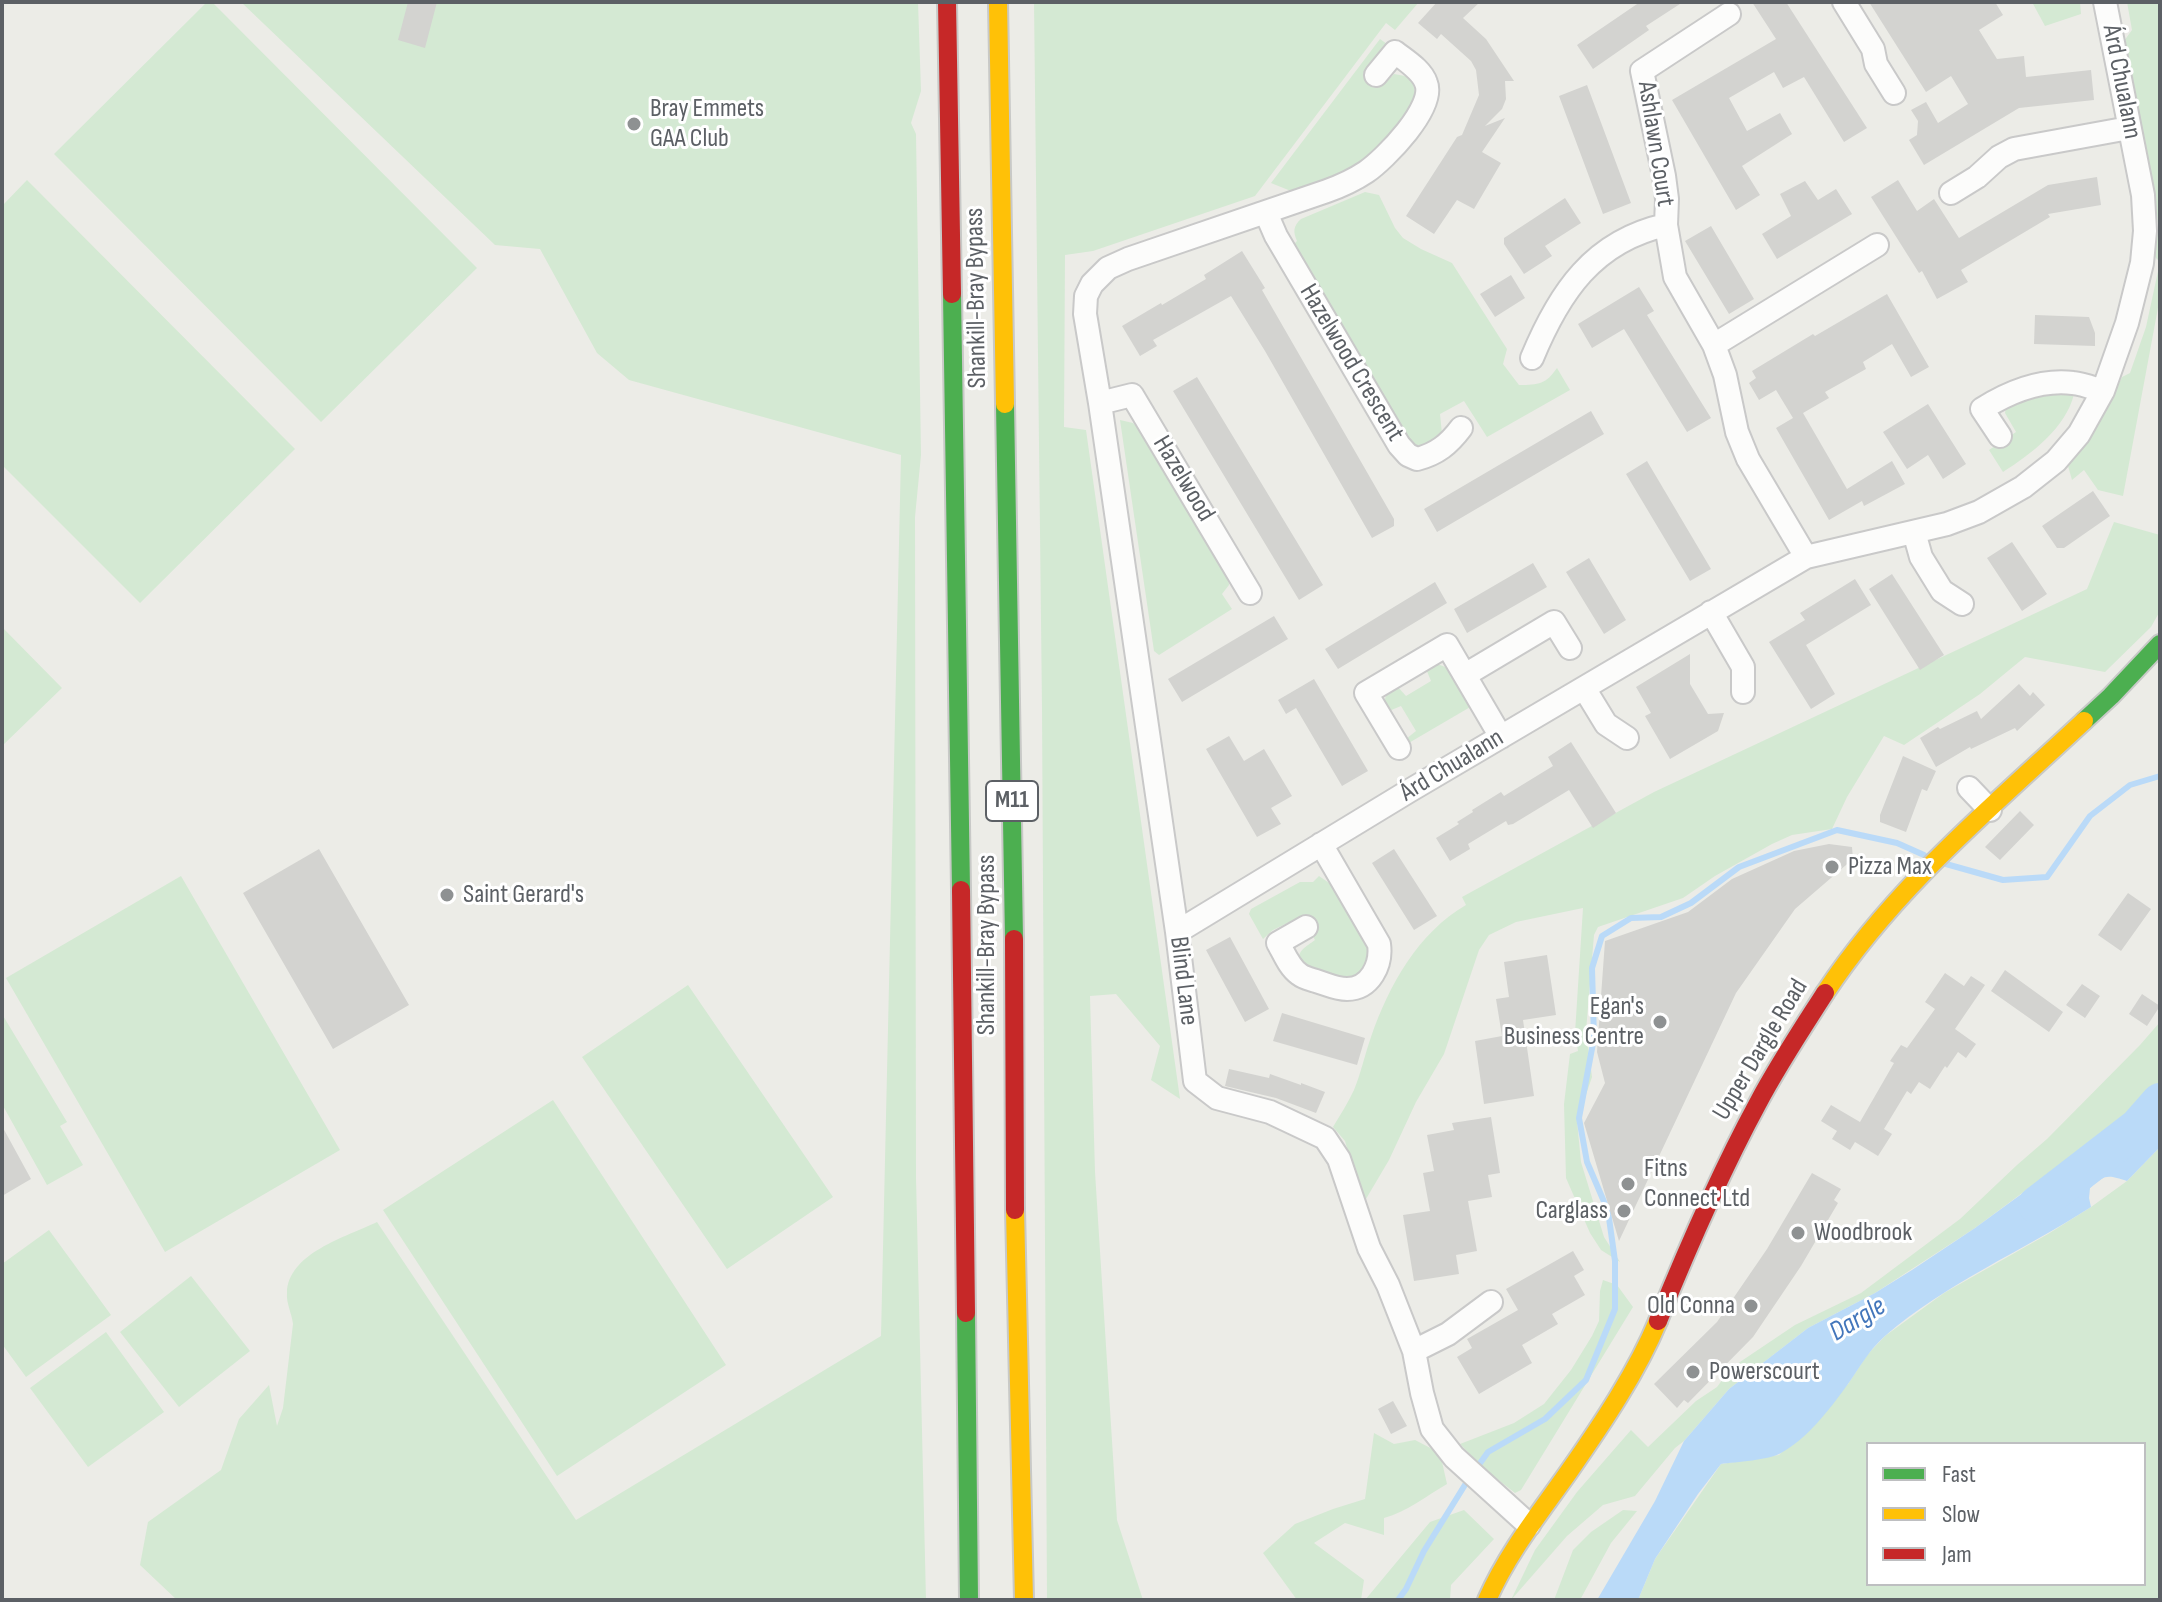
<!DOCTYPE html>
<meta charset="utf-8">
<style>
body{margin:0}
#map{position:relative;width:2162px;height:1602px;overflow:hidden;background:#ecece7;font-family:"Sofia Sans Condensed",sans-serif}
canvas{display:block}
.frame{position:absolute;inset:0;border:4px solid #5c6065;pointer-events:none}
.legend{position:absolute;left:1866px;top:1442px;width:280px;height:144px;box-sizing:border-box;background:#fff;border:2px solid #bebfc1;margin:0;padding:10px 14px;list-style:none;font-size:24px;color:#5c6065}
.legend li{display:flex;align-items:center;gap:16px;height:40px}
.legend b{width:40px;border:2px solid #bebfc1}
</style>
<div id="map">
<canvas width="2162" height="1602"></canvas>
<div class="frame"></div>
<ul class="legend">
<li><b style="height:10px;background:#4caf50"></b>Fast</li>
<li><b style="height:10px;background:#ffc107"></b>Slow</li>
<li><b style="height:10px;background:#c62828"></b>Jam</li>
</ul>
</div>
<script>
const ctx = document.querySelector('canvas').getContext('2d');
ctx.lineJoin = 'round';
function paint(path, color) {
  ctx.fillStyle = color;
  ctx.fill(path, 'evenodd');
}
function trace(path, color, width, dash) {
  ctx.strokeStyle = color;
  ctx.lineWidth = width;
  ctx.lineCap = dash ? 'butt' : 'round';
  ctx.setLineDash(dash || []);
  ctx.stroke(path);
}
function write(font, color, halo, rows, align = 'center') {
  ctx.font = font + ' "Sofia Sans Condensed",sans-serif';
  ctx.lineWidth = 6;
  ctx.setLineDash([]);
  ctx.textBaseline = 'middle';
  ctx.strokeStyle = halo;
  ctx.fillStyle = color;
  for (const [text, x, y, turn = 0] of rows) {
    ctx.save();
    ctx.translate(x, y);
    ctx.rotate((+turn || 0) * Math.PI / 180);
    ctx.textAlign = isNaN(turn) ? turn : align;
    if (halo) ctx.strokeText(text, 0, 0);
    ctx.fillText(text, 0, 0);
    ctx.restore();
  }
}
const green = new Path2D(`
 M 207,2 L 212,2 L 477,268 L 321,422 L 54,154 Z
 M 241,2 L 918,2 L 921,91 L 911,123 L 916,134 L 921,455 L 915,517 L 916,1178 L 926,1600 L 177,1600 L 140,1565 L 148,1522 L 221,1470 L 239,1419 L 269,1385 L 277,1426 L 283,1408 L 293,1324 C 292,1314 286,1303 287,1293 C 288,1253 346,1237 377,1222 L 576,1520 L 881,1336 L 901,455 L 629,380 L 597,353 L 540,249 L 495,245 Z
 M 1034,2 L 1419,2 L 1395,30 L 1386,23 L 1255,196 L 1093,251 L 1065,255 L 1064,427 L 1086,430 L 1180,1099 L 1151,1080 L 1160,1046 L 1116,994 L 1090,996 L 1095,1172 L 1117,1520 L 1143,1600 L 1047,1600 L 1042,708 Z
 M 2032,2 L 2080,2 L 2081,14 L 2045,26 Z
 M 2127,2 L 2160,2 L 2160,297 L 2123,496 L 2098,490 L 2084,470 L 2072,480 L 2068,466 C 2091,438 2107,410 2122,377 L 2130,373 L 2146,327 L 2160,262 L 2154,256 L 2158,225 L 2155,196 L 2124,41 L 2132,30 Z
 M 1380,39 L 1387,44 L 1367,71 L 1382,86 L 1394,74 L 1405,76 L 1412,81 L 1417,99 L 1381,149 L 1357,170 L 1296,193 L 1271,183 Z
 M 27,180 L 295,449 L 140,603 L 2,465 L 2,206 Z
 M 1365,192 L 1379,195 L 1395,228 L 1403,238 L 1421,249 L 1452,263 L 1507,349 L 1503,364 L 1519,385 C 1539,385 1546,384 1557,368 L 1570,390 L 1487,437 L 1464,401 L 1440,414 L 1442,434 L 1427,446 L 1417,447 L 1408,442 L 1292,246 L 1297,241 C 1293,232 1293,226 1301,219 Z
 M 2066,392 L 2074,394 C 2066,428 2031,454 2003,472 L 1989,450 L 2016,432 L 2005,413 L 2006,407 L 2022,398 Z
 M 1120,420 L 1133,423 L 1150,440 L 1228,573 L 1229,585 L 1222,594 L 1232,609 L 1159,655 L 1154,651 Z
 M 2114,522 L 2160,535 L 2160,611 L 2151,627 L 2105,672 L 2025,657 L 1980,694 L 1904,745 L 1884,736 L 1847,797 L 1832,829 L 1792,835 L 1772,844 L 1715,876 L 1683,898 L 1598,927 L 1594,935 L 1586,1031 L 1592,1077 L 1577,1121 L 1581,1162 L 1604,1237 L 1620,1262 L 1601,1250 L 1590,1233 L 1566,1178 L 1564,1104 L 1570,1054 L 1578,1051 L 1575,1033 L 1583,908 L 1516,922 L 1489,935 L 1479,950 L 1444,1054 L 1416,1102 L 1389,1160 L 1363,1204 L 1345,1141 L 1333,1127 C 1340,1115 1348,1103 1354,1090 C 1361,1073 1365,1054 1371,1037 C 1389,985 1418,933 1466,905 L 1462,897 L 1654,792 L 2087,589 Z
 M 2,627 L 62,688 L 2,746 Z
 M 1433,664 C 1455,664 1463,690 1472,706 L 1407,744 L 1406,739 L 1416,731 L 1401,706 L 1389,711 L 1384,707 C 1384,696 1388,691 1397,686 L 1406,696 L 1431,681 L 1426,669 Z
 M 181,876 L 340,1150 L 165,1252 L 6,978 Z
 M 1319,876 L 1332,885 L 1374,954 L 1370,971 L 1342,983 L 1299,963 C 1297,950 1306,947 1315,940 L 1302,916 L 1273,930 L 1263,939 L 1249,914 L 1251,909 L 1300,882 L 1313,882 Z
 M 688,985 L 833,1197 L 727,1269 L 582,1057 Z
 M 2,1014 L 67,1122 L 60,1126 L 83,1165 L 47,1185 L 2,1104 Z
 M 2160,1022 L 2160,1080 L 2145,1102 L 1975,1228 L 1875,1293 L 1808,1328 L 1777,1352 L 1729,1389 L 1684,1441 L 1675,1448 L 1635,1496 L 1603,1505 L 1567,1536 L 1511,1600 L 1535,1550 L 1577,1492 L 1631,1430 L 1648,1447 L 1696,1401 L 1717,1387 L 1731,1368 L 1795,1325 L 1861,1293 L 1960,1219 L 2017,1165 L 2047,1139 L 2140,1045 Z
 M 553,1100 L 726,1365 L 557,1476 L 383,1210 Z
 M 2160,1147 L 2160,1600 L 1638,1600 L 1655,1559 L 1721,1464 L 1779,1455 L 1848,1384 L 1867,1355 L 1885,1336 L 1944,1293 L 2048,1234 L 2091,1207 L 2127,1181 ZM 1868,1444 L 2144,1444 L 2144,1584 L 1868,1584 Z
 M 49,1230 L 111,1315 L 26,1377 L 2,1344 L 2,1264 Z
 M 191,1276 L 250,1351 L 179,1407 L 120,1332 Z
 M 1603,1280 L 1617,1285 L 1633,1307 L 1521,1490 L 1515,1493 L 1483,1468 L 1460,1444 L 1514,1423 L 1544,1404 L 1571,1370 L 1592,1336 L 1599,1321 L 1600,1291 Z
 M 106,1332 L 164,1412 L 88,1467 L 30,1388 Z
 M 1374,1433 L 1394,1444 L 1415,1440 L 1440,1453 L 1447,1484 C 1426,1496 1407,1512 1384,1518 L 1384,1535 L 1345,1523 L 1314,1543 L 1364,1580 L 1361,1600 L 1297,1600 L 1263,1553 L 1295,1524 L 1333,1509 L 1365,1499 Z
 M 1464,1510 L 1494,1539 L 1451,1585 L 1450,1600 L 1365,1600 L 1430,1522 Z
 M 1623,1510 L 1637,1511 L 1611,1543 L 1580,1600 L 1554,1600 L 1573,1550 L 1591,1532 Z`);
const water = new Path2D(`
 M 2160,1080 L 2160,1147 L 2127,1181 C 2108,1175 2105,1174 2090,1188 L 2089,1198 L 2091,1207 C 2023,1251 1946,1283 1885,1336 C 1869,1350 1860,1367 1848,1384 C 1830,1409 1808,1438 1781,1453 C 1769,1460 1736,1462 1721,1464 L 1698,1494 L 1655,1559 L 1638,1600 L 1597,1600 L 1655,1501 L 1684,1441 L 1729,1389 L 1808,1328 L 1875,1293 L 1912,1270 L 1975,1228 L 2053,1171 C 2078,1181 2099,1165 2095,1138 L 2145,1102 Z`);
const stream = new Path2D(`
 M 1946,864 L 2003,880 L 2047,877 L 2090,816 L 2130,785 L 2160,776
 M 1398,1600 L 1406,1589 L 1424,1551 L 1468,1480 L 1488,1452 L 1545,1419 L 1586,1380 L 1615,1309 L 1615,1261 L 1608,1211 L 1587,1162 L 1579,1118 L 1594,1038 L 1592,968 L 1602,936 L 1631,918 L 1661,917 L 1691,903 L 1739,867 L 1837,830 L 1897,843 L 1924,855`);
const river = new Path2D(`
 M 2037,1205 L 2138,1127 L 2160,1102`);
const building = new Path2D(`
 M 408,2 L 437,2 L 425,48 L 398,40 Z
 M 1437,2 L 1480,2 L 1463,18 L 1486,39 L 1514,81 L 1505,81 L 1506,99 L 1502,109 L 1485,126 L 1505,118 L 1482,152 L 1501,163 L 1474,209 L 1457,200 L 1434,234 L 1406,216 L 1457,137 L 1462,135 L 1479,95 L 1476,70 L 1471,61 L 1441,34 L 1437,39 L 1418,23 Z
 M 1640,2 L 1683,2 L 1646,26 L 1649,30 L 1593,69 L 1577,45 Z
 M 1752,2 L 1786,2 L 1867,128 L 1844,142 L 1804,77 L 1783,88 L 1774,72 L 1729,98 L 1747,131 L 1780,113 L 1792,134 L 1742,166 L 1760,195 L 1736,210 L 1672,100 L 1776,39 Z
 M 1869,2 L 1995,2 L 2003,15 L 1979,30 L 1997,59 L 2024,56 L 2026,77 L 2091,70 L 2094,100 L 2019,108 L 1924,165 L 1909,140 L 1917,135 L 1918,121 L 1911,110 L 1926,102 L 1938,123 L 1968,104 L 1951,76 L 1926,92 Z
 M 1587,85 L 1631,203 L 1603,214 L 1559,96 Z
 M 2097,177 L 2101,205 L 2048,214 L 2050,217 L 1961,270 L 1968,282 L 1937,299 L 1922,271 L 1919,273 L 1871,197 L 1898,180 L 1917,211 L 1934,199 L 1959,238 L 2048,185 Z
 M 1805,181 L 1818,200 L 1836,189 L 1852,214 L 1777,259 L 1762,234 L 1791,216 L 1780,194 Z
 M 1565,198 L 1581,223 L 1545,246 L 1552,256 L 1524,274 L 1504,244 L 1504,238 Z
 M 1711,226 L 1754,299 L 1729,314 L 1685,241 Z
 M 1242,251 L 1265,288 L 1262,290 L 1394,519 L 1394,526 L 1372,538 L 1265,351 L 1231,296 L 1153,340 L 1157,346 L 1140,356 L 1122,326 L 1161,303 L 1162,305 L 1206,279 L 1204,275 Z
 M 1511,275 L 1525,298 L 1495,317 L 1480,294 Z
 M 1639,287 L 1654,311 L 1647,315 L 1711,418 L 1687,432 L 1624,329 L 1592,348 L 1578,324 Z
 M 1887,294 L 1929,367 L 1911,377 L 1892,344 L 1863,362 L 1866,369 L 1825,392 L 1829,398 L 1803,413 L 1847,489 L 1892,461 L 1905,484 L 1864,506 L 1862,501 L 1829,520 L 1776,428 L 1793,418 L 1776,390 L 1759,400 L 1749,383 L 1756,378 L 1752,371 L 1813,334 L 1815,336 Z
 M 2035,315 L 2089,317 L 2095,333 L 2095,346 L 2034,344 Z
 M 1197,377 L 1323,585 L 1299,600 L 1173,391 Z
 M 1928,404 L 1966,464 L 1943,479 L 1928,455 L 1907,469 L 1883,432 Z
 M 1591,411 L 1604,434 L 1437,532 L 1424,509 Z
 M 1647,461 L 1711,569 L 1690,581 L 1626,474 Z
 M 2093,491 L 2110,516 L 2064,548 L 2057,548 L 2042,526 Z
 M 2012,542 L 2047,594 L 2022,611 L 1987,558 Z
 M 1589,558 L 1626,620 L 1604,634 L 1566,572 Z
 M 1533,563 L 1547,587 L 1467,633 L 1454,609 Z
 M 1892,574 L 1944,655 L 1920,670 L 1869,589 Z
 M 1855,579 L 1871,605 L 1806,645 L 1835,694 L 1811,709 L 1769,642 L 1805,620 L 1800,613 Z
 M 1435,582 L 1447,603 L 1338,669 L 1325,649 Z
 M 1274,616 L 1288,639 L 1182,702 L 1168,679 Z
 M 1690,654 L 1690,684 L 1708,714 L 1724,713 L 1718,731 L 1670,759 L 1645,716 L 1651,713 L 1636,687 Z
 M 1314,679 L 1368,771 L 1342,786 L 1296,708 L 1286,714 L 1278,700 Z
 M 2019,684 L 2030,696 L 2033,692 L 2045,705 L 2017,731 L 2015,728 L 1971,749 L 1970,747 L 1936,767 L 1920,738 L 1938,727 L 1940,729 L 1977,711 L 1981,719 Z
 M 1229,736 L 1244,761 L 1264,749 L 1292,796 L 1271,808 L 1281,824 L 1257,837 L 1206,749 Z
 M 1571,742 L 1616,813 L 1593,828 L 1569,790 L 1513,824 L 1508,825 L 1506,821 L 1468,844 L 1470,849 L 1450,861 L 1436,838 L 1459,824 L 1457,822 L 1473,812 L 1472,810 L 1501,792 L 1504,796 L 1553,766 L 1548,757 Z
 M 1903,756 L 1936,771 L 1927,791 L 1922,789 L 1906,832 L 1880,822 L 1880,815 Z
 M 2020,811 L 2034,825 L 2000,860 L 1985,847 Z
 M 1829,844 L 1852,847 L 1853,859 L 1795,909 L 1736,993 L 1619,1241 L 1584,1123 L 1605,1083 L 1597,1052 L 1605,941 L 1688,912 L 1732,879 L 1794,851 Z
 M 319,849 L 409,1005 L 333,1049 L 243,893 Z
 M 1394,849 L 1437,916 L 1414,930 L 1372,863 Z
 M 2128,893 L 2151,909 L 2121,951 L 2098,935 Z
 M 1230,937 L 1269,1009 L 1245,1022 L 1206,950 Z
 M 1547,955 L 1556,1015 L 1523,1020 L 1534,1096 L 1484,1104 L 1475,1041 L 1502,1036 L 1496,999 L 1509,997 L 1504,962 Z
 M 2005,970 L 2063,1012 L 2049,1032 L 1991,991 Z
 M 1945,973 L 1964,986 L 1971,976 L 1985,985 L 1955,1029 L 1976,1044 L 1966,1058 L 1958,1052 L 1947,1068 L 1945,1066 L 1930,1089 L 1919,1082 L 1911,1094 L 1907,1091 L 1884,1129 L 1892,1134 L 1878,1156 L 1855,1142 L 1850,1150 L 1832,1139 L 1837,1131 L 1821,1121 L 1831,1105 L 1860,1122 L 1894,1063 L 1890,1061 L 1901,1045 L 1907,1048 L 1935,1009 L 1925,1002 Z
 M 2082,984 L 2100,996 L 2085,1018 L 2066,1005 Z
 M 2142,994 L 2160,1006 L 2147,1026 L 2129,1014 Z
 M 1282,1013 L 1365,1038 L 1357,1065 L 1273,1041 Z
 M 1229,1069 L 1269,1078 L 1270,1074 L 1301,1085 L 1301,1083 L 1325,1092 L 1316,1113 L 1276,1098 L 1225,1086 Z
 M 1491,1117 L 1500,1173 L 1488,1175 L 1492,1197 L 1468,1201 L 1477,1251 L 1456,1255 L 1459,1274 L 1414,1281 L 1403,1215 L 1430,1211 L 1423,1173 L 1434,1171 L 1427,1135 L 1454,1130 L 1452,1123 Z
 M 2,1126 L 31,1179 L 2,1196 Z
 M 1812,1173 L 1841,1189 L 1834,1200 L 1838,1203 L 1801,1266 L 1753,1337 L 1688,1403 L 1684,1400 L 1677,1408 L 1654,1384 L 1717,1322 L 1767,1249 Z
 M 1573,1251 L 1584,1270 L 1574,1276 L 1585,1295 L 1552,1314 L 1558,1324 L 1522,1345 L 1532,1363 L 1479,1394 L 1457,1357 L 1472,1348 L 1467,1339 L 1518,1310 L 1506,1289 Z
 M 1393,1401 L 1407,1426 L 1391,1434 L 1378,1409 Z`);
const street = new Path2D(`
 M 1844,2 L 1873,49 L 1876,64 L 1894,93
 M 1729,14 L 1642,71 L 1664,176 L 1667,199 L 1666,225 L 1675,277 L 1714,345 L 1725,375 L 1737,432 L 1748,459 L 1806,557
 M 1376,75 L 1395,52 C 1405,60 1422,70 1426,83 C 1436,107 1385,159 1366,172 C 1354,180 1341,186 1327,191 L 1128,259 L 1108,268 L 1092,284 L 1086,296 L 1085,314 L 1100,403 L 1177,932 L 1195,1081 L 1217,1098 L 1270,1112 L 1325,1138 L 1339,1159 L 1369,1248 L 1388,1285 L 1414,1351 L 1422,1393 L 1432,1429 L 1454,1457 L 1529,1525
 M 1951,193 L 1977,177 L 1999,157 L 2014,149 L 2129,128
 M 1266,213 L 1276,236 L 1399,445 L 1408,455 L 1417,459 C 1437,454 1449,444 1461,428
 M 1714,345 L 1877,245
 M 1532,358 C 1559,293 1593,241 1666,225
 M 1100,403 L 1132,395 L 1250,593
 M 2000,436 L 1982,409 C 2009,392 2041,379 2073,383 C 2083,384 2093,388 2103,391
 M 1914,532 L 1921,557 L 1942,591 L 1962,604
 M 1711,612 L 1743,667 L 1743,692
 M 1465,675 L 1554,622 L 1570,648
 M 1584,688 L 1606,724 L 1627,738
 M 1399,748 L 1366,693 L 1447,645 L 1501,737
 M 1969,788 L 1990,810
 M 1306,927 L 1278,943 C 1284,953 1289,967 1299,974 C 1304,978 1310,979 1316,981 C 1326,984 1336,989 1347,989 C 1370,989 1382,965 1379,944 L 1321,844
 M 1177,932 L 1409,791 L 1806,557 L 1947,524 L 1979,512 L 2023,487 L 2056,461 L 2079,434 L 2103,391 L 2127,323 L 2142,263 L 2145,231 L 2143,195 L 2105,2
 M 1414,1351 L 1448,1334 L 1491,1302`);
const fast = new Path2D(`
 M 952,294 L 961,890
 M 1005,404 L 1014,939
 M 2084,721 L 2111,696 L 2160,644
 M 966,1313 L 969,1600`);
const slow = new Path2D(`
 M 998,2 L 1005,404
 M 1825,993 C 1894,888 1993,806 2084,721
 M 1015,1210 L 1024,1600
 M 1487,1600 C 1508,1552 1540,1513 1570,1470 C 1602,1424 1637,1372 1658,1321`);
const jam = new Path2D(`
 M 947,2 L 952,294
 M 961,890 L 966,1313
 M 1014,939 L 1015,1210
 M 1658,1321 C 1688,1247 1720,1173 1758,1103 C 1778,1065 1802,1029 1825,993`);
const markers = [
 [634,124,8,"#8e9192"],
 [1832,867,8,"#8e9192"],
 [447,895,8,"#8e9192"],
 [1660,1022,8,"#8e9192"],
 [1628,1184,8,"#8e9192"],
 [1624,1211,8,"#8e9192"],
 [1798,1233,8,"#8e9192"],
 [1751,1306,8,"#8e9192"],
 [1693,1372,8,"#8e9192"]
];
const shields = [
 [1012,801,52]
];
const shieldNames = [
 ["M11",1012,801]
];
const streetNames = [
 ["Árd Chualann",2121,82,79],
 ["Ashlawn Court",1655,144,81],
 ["Shankill-Bray Bypass",977,298,-91],
 ["Hazelwood Crescent",1351,363,59],
 ["Hazelwood",1183,479,59],
 ["Árd Chualann",1452,766,-31],
 ["Shankill-Bray Bypass",987,945,-90],
 ["Blind Lane",1183,981,83],
 ["Upper Dargle Road",1761,1050,-59]
];
const poiNames = [
 ["Bray Emmets",650,109],
 ["GAA Club",650,139],
 ["Pizza Max",1848,867],
 ["Saint Gerard's",463,895],
 ["Egan's",1644,1007,"right"],
 ["Business Centre",1644,1037,"right"],
 ["Fitns",1644,1169],
 ["Connect Ltd",1644,1199],
 ["Carglass",1608,1211,"right"],
 ["Woodbrook",1814,1233],
 ["Old Conna",1735,1306,"right"],
 ["Powerscourt",1709,1372]
];
const waterNames = [
 ["Dargle",1858,1320,-31]
];
paint(green, '#d4e9d3');
paint(water, '#badaf8');
trace(stream, '#badaf8', 6);
trace(river, '#badaf8', 38);
paint(building, '#d3d3d0');
trace(street, '#c9c9c9', 26);
trace(fast, '#c8c9c7', 22);
trace(slow, '#c8c9c7', 22);
trace(jam, '#c8c9c7', 22);
trace(street, '#fcfcfb', 22);
trace(fast, '#4caf50', 18);
trace(slow, '#ffc107', 18);
trace(jam, '#c62828', 18);
for (const [x, y, r, color] of markers) {
  const dot = new Path2D();
  dot.arc(x, y, r, 0, 2 * Math.PI);
  ctx.fillStyle = color;
  ctx.fill(dot);
  trace(dot, '#fff', 3);
}
for (const [x, y, w] of shields) {
  const box = new Path2D();
  box.roundRect(x - w / 2, y - 20, w, 40, 6);
  ctx.fillStyle = '#fff';
  ctx.fill(box);
  trace(box, '#5c6065', 2);
}
write('bold 24px', '#5c6065', null, shieldNames);
write('26px', '#5c6065', '#fff', streetNames);
write('26px', '#5c6065', '#fff', poiNames, 'left');
write('italic 28px', '#4376bb', '#fff', waterNames);
</script>
